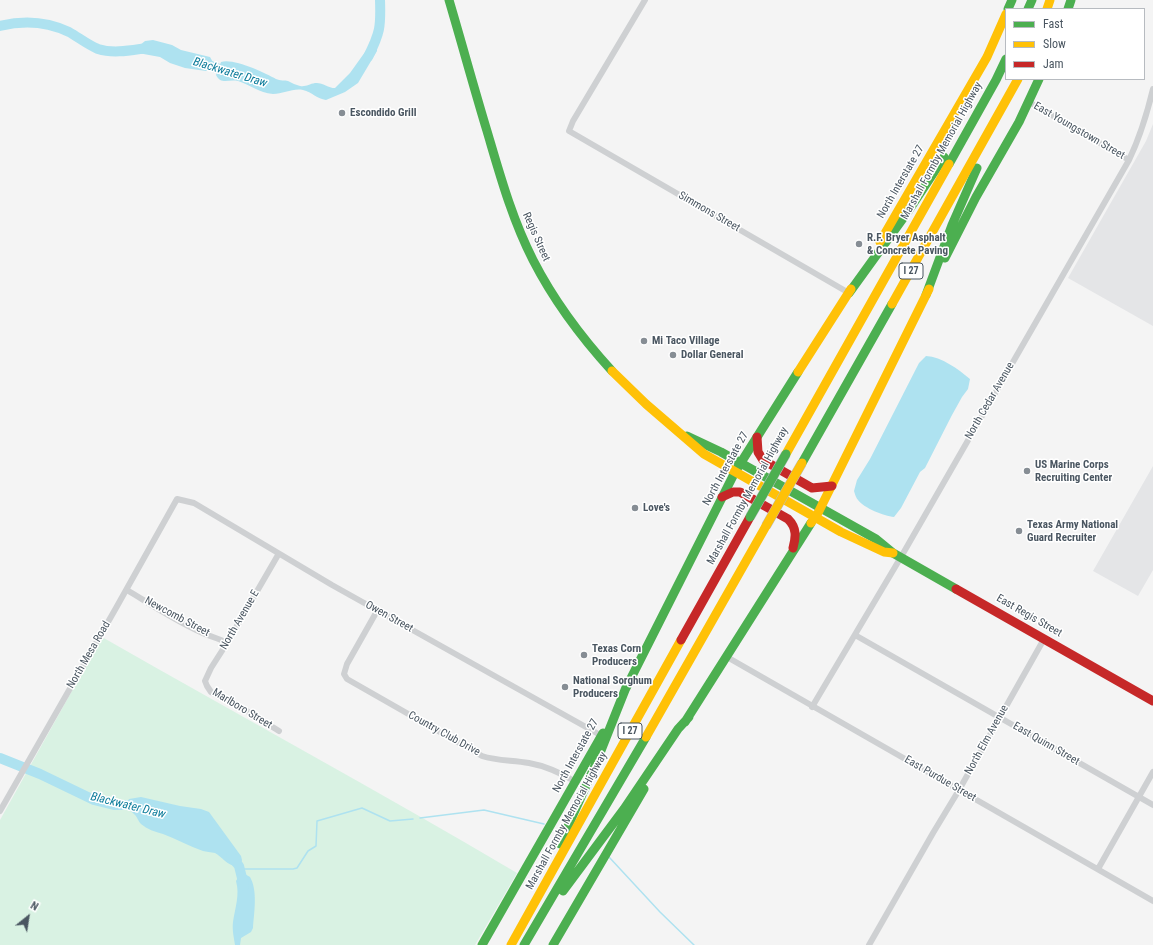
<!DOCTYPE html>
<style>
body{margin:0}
#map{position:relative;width:1153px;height:945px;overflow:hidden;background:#f4f4f4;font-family:"Roboto Condensed",sans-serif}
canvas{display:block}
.legend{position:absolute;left:1005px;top:8px;width:140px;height:72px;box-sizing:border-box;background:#fff;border:1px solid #b7bbc0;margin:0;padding:5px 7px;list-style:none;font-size:12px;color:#4a5661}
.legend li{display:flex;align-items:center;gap:8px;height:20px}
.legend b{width:20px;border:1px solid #b7bbc0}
.north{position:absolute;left:8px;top:897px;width:40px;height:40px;-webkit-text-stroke:3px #fff;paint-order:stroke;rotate:30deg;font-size:11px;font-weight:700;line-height:16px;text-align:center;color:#4a5661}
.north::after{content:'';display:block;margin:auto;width:14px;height:18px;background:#4a5661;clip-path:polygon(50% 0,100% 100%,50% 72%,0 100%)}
</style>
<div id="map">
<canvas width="1153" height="945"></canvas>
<ul class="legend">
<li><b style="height:5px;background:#4caf50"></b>Fast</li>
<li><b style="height:5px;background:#ffc107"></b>Slow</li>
<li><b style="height:5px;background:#c62828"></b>Jam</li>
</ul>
<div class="north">N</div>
</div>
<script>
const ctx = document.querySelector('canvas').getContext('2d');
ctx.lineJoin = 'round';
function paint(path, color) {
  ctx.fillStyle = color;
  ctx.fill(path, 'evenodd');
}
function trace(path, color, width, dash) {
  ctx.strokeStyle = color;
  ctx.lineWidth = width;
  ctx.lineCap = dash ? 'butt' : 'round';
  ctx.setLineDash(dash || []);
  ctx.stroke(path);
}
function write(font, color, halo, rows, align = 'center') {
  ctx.font = font + ' "Roboto Condensed",sans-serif';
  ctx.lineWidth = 3;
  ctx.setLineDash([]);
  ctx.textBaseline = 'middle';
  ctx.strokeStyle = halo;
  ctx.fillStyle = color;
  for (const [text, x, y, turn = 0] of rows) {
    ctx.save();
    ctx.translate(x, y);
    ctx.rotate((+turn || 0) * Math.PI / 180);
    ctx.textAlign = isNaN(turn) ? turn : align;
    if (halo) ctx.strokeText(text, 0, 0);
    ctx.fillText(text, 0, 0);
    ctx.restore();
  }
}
const airport = new Path2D(`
 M 1153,124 L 1153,326 L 1068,278 L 1146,141 Z
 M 1153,466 L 1153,570 L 1138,596 L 1093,571 Z`);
const green = new Path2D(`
 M 102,637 C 240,716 380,792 517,873 L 475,945 L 0,945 L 0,820 Z`);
const water = new Path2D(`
 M 153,40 L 172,45 L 181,50 L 210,57 L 214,64 L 211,68 L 206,71 L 185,68 L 170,63 L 160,57 L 138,53 L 134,50 L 145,41 Z
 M 370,45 L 374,45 L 377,48 L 377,51 L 358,83 L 345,92 L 326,100 C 317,99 312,92 303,90 C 293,88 283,94 273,94 C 259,93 249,84 238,81 C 228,79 221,85 216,75 L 221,62 C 234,58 265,73 276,79 C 280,81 285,80 288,81 C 292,83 296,85 300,86 C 306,87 309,84 315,83 C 322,82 328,88 335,88 L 350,73 Z
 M 926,356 C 942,357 958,369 970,379 L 968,389 L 962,397 L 952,415 L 925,468 L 920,472 L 901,508 L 894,517 C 884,516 864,508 858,500 C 856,498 855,494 854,491 L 857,480 L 870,459 L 919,363 Z
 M 141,797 L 180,806 L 201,809 L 209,812 L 241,856 L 242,860 L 241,864 C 231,871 223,857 215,853 C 211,852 206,852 203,851 C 189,846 176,839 163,834 C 155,832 147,829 141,824 C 138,821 137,816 134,814 C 129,809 124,806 129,799 Z
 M 243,873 L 250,877 C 258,891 254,913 253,928 L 251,932 L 241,938 L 240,945 L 235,945 C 234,938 232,930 233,922 C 235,908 240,895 236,881 L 240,874 Z`);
const stream = new Path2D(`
 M 420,818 L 484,810 L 544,824
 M 609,857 L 660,912 L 694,945
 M 240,869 L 293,869 L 297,868 L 308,851 L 316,846 L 317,821 L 362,808 L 390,821 L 413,819`);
const river = new Path2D(`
 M 0,26 C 24,20 46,21 69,32 C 78,37 88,45 98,49 C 114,54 132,50 147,48
 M 368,57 C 380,33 381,27 380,0
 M 200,62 L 230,73
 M 0,758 L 40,774 L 94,800 L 114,805 L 127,805 L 140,808
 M 231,856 L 239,866 L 244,886`);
const street = new Path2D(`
 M 645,0 L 573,121 L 569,131 L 849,293
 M 1029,102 L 1129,160
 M 278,555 L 227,643 L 211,668 L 205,681 L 207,686 L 211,692 L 242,708 L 279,731
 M 127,590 C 152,605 177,622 205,634 C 212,637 220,639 227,643
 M 377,611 L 347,664 L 344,674 L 347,679 L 482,756 C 497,761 512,760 529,763 C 546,766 561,773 576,782
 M 855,635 L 1153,805
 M 727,657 L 1153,901
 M 812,707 L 901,557 L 1129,160 C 1140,137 1147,114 1153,89
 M 0,811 L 116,608 L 177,499 L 194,503 L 332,585 L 602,736
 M 1098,869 L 1153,772
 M 869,945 L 933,833 L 959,790 L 1044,639`);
const fast = new Path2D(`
 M 449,0 C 462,44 474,88 487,131 C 500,175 512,219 533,260 C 554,301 581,337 612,371
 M 1008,9 L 1012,0
 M 1028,9 L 1032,0
 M 1068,9 L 1071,0
 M 949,164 L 996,80 L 1006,59
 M 945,258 L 976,197 L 1019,122 L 1039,79
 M 849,293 L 909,210 L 944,157
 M 926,295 L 952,225 L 977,168
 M 687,436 L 721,452 L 876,539 L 893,553 L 956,589
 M 802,463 L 892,304
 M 625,690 L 735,472 L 798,372
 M 685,722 L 811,523
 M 560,844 L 594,768 L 627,685
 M 563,891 L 624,809 L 678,729 L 689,717
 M 482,945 L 603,733
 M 524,945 L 646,737
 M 553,945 L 644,789`);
const slow = new Path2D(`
 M 1047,9 L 1050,0
 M 880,242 L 987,57 L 1006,14
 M 892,304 L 1018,79
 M 612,371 L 646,404 L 704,454 L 841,532 L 884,552 L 893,553
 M 798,372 L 851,289
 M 786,454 L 949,164
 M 811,523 L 818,513 L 929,289
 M 646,737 L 766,526
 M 511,945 L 681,640`);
const jam = new Path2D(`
 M 757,437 L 758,452 L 763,460 L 812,488 L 832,486
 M 722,497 L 733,492 L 740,492 L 788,519 C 797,528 796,537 793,548
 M 956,589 L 1153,701
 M 681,640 L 750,517`);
const fastBridge = new Path2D(`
 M 750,517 L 786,454`);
const slowBridge = new Path2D(`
 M 766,526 L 802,463`);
const markers = [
 [342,113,4,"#868d94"],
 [859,244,4,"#868d94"],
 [644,341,4,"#868d94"],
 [673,355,4,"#868d94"],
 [1027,471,4,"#868d94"],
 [635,508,4,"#868d94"],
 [1019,531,4,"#868d94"],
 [584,655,4,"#868d94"],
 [565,687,4,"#868d94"]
];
const shields = [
 [911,271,24],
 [630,731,24]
];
const shieldNames = [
 ["I 27",911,271],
 ["I 27",630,731]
];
const poiNames = [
 ["Escondido Grill",350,113],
 ["R.F. Bryer Asphalt",867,238],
 ["& Concrete Paving",867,251],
 ["Mi Taco Village",652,341],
 ["Dollar General",681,355],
 ["US Marine Corps",1035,465],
 ["Recruiting Center",1035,478],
 ["Love's",643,508],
 ["Texas Army National",1027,525],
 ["Guard Recruiter",1027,538],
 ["Texas Corn",592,649],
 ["Producers",592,662],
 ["National Sorghum",573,681],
 ["Producers",573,694]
];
const streetNames = [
 ["East Youngstown Street",1079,131,30],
 ["Marshall Formby Memorial Highway",942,151,-61],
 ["North Interstate 27",901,182,-60],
 ["Simmons Street",709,212,30],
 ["Regis Street",536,237,66],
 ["North Cedar Avenue",990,401,-60],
 ["North Interstate 27",726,469,-61],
 ["Marshall Formby Memorial Highway",748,496,-61],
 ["East Regis Street",1029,616,30],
 ["Newcomb Street",177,617,28],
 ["Owen Street",389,617,29],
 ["North Avenue E",240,620,-60],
 ["North Mesa Road",89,655,-60],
 ["Marlboro Street",242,709,31],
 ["Country Club Drive",444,734,29],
 ["North Elm Avenue",987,740,-61],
 ["East Quinn Street",1046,744,30],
 ["North Interstate 27",576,756,-61],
 ["East Purdue Street",940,779,30],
 ["Marshall Formby Memorial Highway",567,821,-61]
];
const waterNames = [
 ["Blackwater Draw",230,73,17],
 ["Blackwater Draw",128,806,14]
];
paint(airport, '#e4e5e7');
paint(green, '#d9f2e3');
paint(water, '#aee2f0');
trace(stream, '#aee2f0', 1.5);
trace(river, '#aee2f0', 10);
trace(street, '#ced0d2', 6);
trace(fast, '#4caf50', 9);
trace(slow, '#ffc107', 9);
trace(jam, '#c62828', 9);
trace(fastBridge, '#b9bec3', 10, []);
trace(slowBridge, '#b9bec3', 10, []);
trace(fastBridge, '#4caf50', 9);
trace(slowBridge, '#ffc107', 9);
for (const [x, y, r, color] of markers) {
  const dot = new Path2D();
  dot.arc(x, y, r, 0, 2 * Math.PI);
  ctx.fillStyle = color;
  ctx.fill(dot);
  trace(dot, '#fff', 1.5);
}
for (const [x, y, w] of shields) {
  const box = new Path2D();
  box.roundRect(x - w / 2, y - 8, w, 16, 3);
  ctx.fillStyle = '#fff';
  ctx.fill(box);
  trace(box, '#4a5661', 1);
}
write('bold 10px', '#4a5661', null, shieldNames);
write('bold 11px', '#4a5661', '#fff', poiNames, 'left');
write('11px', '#4a5661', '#fff', streetNames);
write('italic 12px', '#0c7c9b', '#fff', waterNames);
</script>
